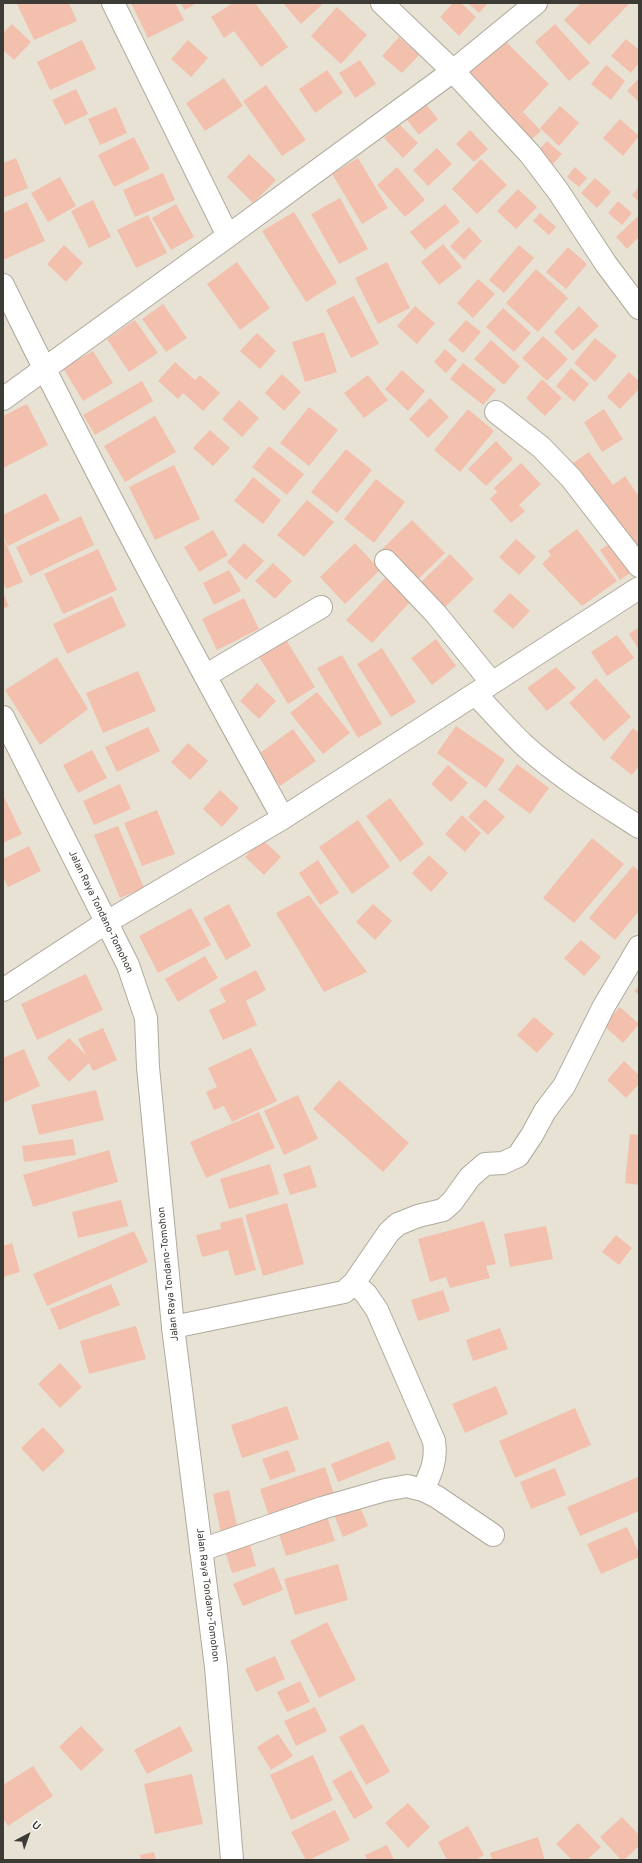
<!DOCTYPE html>
<style>
body{margin:0}
#map{position:relative;width:642px;height:1863px;overflow:hidden;background:#e7e2d3;font-family:Overpass,sans-serif}
canvas{display:block}
.frame{position:absolute;inset:0;border:4px solid #3d3b35;pointer-events:none}
.north{position:absolute;left:8px;top:1815px;width:40px;height:40px;-webkit-text-stroke:3px #fff;paint-order:stroke;rotate:41deg;font-size:11px;font-weight:700;line-height:16px;text-align:center;color:#3d3b35}
.north::after{content:'';display:block;margin:auto;width:14px;height:18px;background:#3d3b35;clip-path:polygon(50% 0,100% 100%,50% 72%,0 100%)}
</style>
<div id="map">
<canvas width="642" height="1863"></canvas>
<div class="frame"></div>
<div class="north">U</div>
</div>
<script>
const ctx = document.querySelector('canvas').getContext('2d');
ctx.lineJoin = 'round';
function paint(path, color) {
  ctx.fillStyle = color;
  ctx.fill(path, 'evenodd');
}
function trace(path, color, width, dash) {
  ctx.strokeStyle = color;
  ctx.lineWidth = width;
  ctx.lineCap = dash ? 'butt' : 'round';
  ctx.setLineDash(dash || []);
  ctx.stroke(path);
}
function write(font, color, halo, rows, align = 'center') {
  ctx.font = font + ' Overpass,sans-serif';
  ctx.lineWidth = 3;
  ctx.setLineDash([]);
  ctx.textBaseline = 'middle';
  ctx.strokeStyle = halo;
  ctx.fillStyle = color;
  for (const [text, x, y, turn = 0] of rows) {
    ctx.save();
    ctx.translate(x, y);
    ctx.rotate((+turn || 0) * Math.PI / 180);
    ctx.textAlign = isNaN(turn) ? turn : align;
    if (halo) ctx.strokeText(text, 0, 0);
    ctx.fillText(text, 0, 0);
    ctx.restore();
  }
}
const building = new Path2D(`
 M 20,3 L 69,3 L 77,21 L 34,40 L 17,4 Z
 M 131,3 L 175,3 L 184,20 L 148,38 Z
 M 180,3 L 197,3 L 185,10 Z
 M 233,3 L 255,3 L 288,47 L 261,67 L 234,31 L 224,38 L 211,17 Z
 M 283,3 L 324,3 L 301,24 Z
 M 453,3 L 461,3 L 476,17 L 459,36 L 440,17 Z
 M 468,3 L 488,3 L 479,13 Z
 M 581,3 L 630,3 L 589,45 L 564,20 Z
 M 337,7 L 367,35 L 341,64 L 311,36 Z
 M 12,24 L 31,42 L 14,60 L 3,50 L 3,33 Z
 M 555,24 L 590,63 L 569,81 L 535,42 Z
 M 399,37 L 419,55 L 402,73 L 382,56 Z
 M 502,38 L 549,84 L 516,119 L 523,112 L 541,131 L 531,140 L 466,75 Z
 M 626,39 L 639,50 L 639,63 L 631,73 L 611,56 Z
 M 82,40 L 96,69 L 50,90 L 37,62 Z
 M 188,40 L 208,58 L 191,77 L 171,59 Z
 M 360,60 L 376,84 L 355,98 L 339,73 Z
 M 606,65 L 625,81 L 611,100 L 591,84 Z
 M 327,70 L 343,93 L 315,113 L 299,89 Z
 M 224,78 L 243,106 L 205,131 L 186,103 Z
 M 639,78 L 639,102 L 627,91 Z
 M 266,85 L 306,140 L 282,156 L 243,101 Z
 M 76,89 L 88,114 L 65,125 L 52,100 Z
 M 422,99 L 438,119 L 419,135 L 403,115 Z
 M 560,106 L 579,123 L 559,146 L 540,128 Z
 M 116,107 L 127,133 L 100,145 L 88,119 Z
 M 620,119 L 639,136 L 623,156 L 603,138 Z
 M 399,124 L 418,143 L 403,158 L 384,138 Z
 M 470,130 L 488,149 L 474,162 L 456,144 Z
 M 134,137 L 150,169 L 114,187 L 98,155 Z
 M 547,141 L 562,154 L 551,166 L 536,153 Z
 M 437,148 L 452,164 L 428,186 L 413,170 Z
 M 249,154 L 276,180 L 253,203 L 227,177 Z
 M 16,158 L 28,188 L 3,198 L 3,163 Z
 M 358,158 L 388,208 L 362,224 L 332,174 Z
 M 481,159 L 507,185 L 477,214 L 452,189 Z
 M 397,167 L 425,200 L 405,217 L 377,185 Z
 M 575,167 L 587,178 L 579,187 L 567,177 Z
 M 163,173 L 175,200 L 135,217 L 123,190 Z
 M 60,177 L 76,206 L 48,222 L 31,193 Z
 M 595,178 L 611,192 L 597,208 L 581,193 Z
 M 639,187 L 639,202 L 632,195 Z
 M 518,189 L 537,207 L 516,229 L 497,211 Z
 M 340,198 L 368,249 L 339,264 L 311,214 Z
 M 93,200 L 111,237 L 89,248 L 71,211 Z
 M 618,201 L 632,213 L 622,225 L 608,213 Z
 M 27,202 L 45,241 L 3,260 L 3,213 Z
 M 176,204 L 194,237 L 171,250 L 152,218 Z
 M 445,204 L 460,222 L 425,250 L 410,232 Z
 M 294,212 L 337,283 L 306,302 L 262,231 Z
 M 540,213 L 556,227 L 549,235 L 533,221 Z
 M 148,215 L 167,253 L 136,268 L 117,230 Z
 M 639,215 L 639,237 L 627,249 L 616,237 Z
 M 469,227 L 482,241 L 464,260 L 450,246 Z
 M 443,244 L 462,267 L 439,285 L 421,262 Z
 M 64,245 L 83,263 L 66,282 L 47,264 Z
 M 519,245 L 534,258 L 504,293 L 489,280 Z
 M 568,247 L 587,264 L 566,289 L 546,272 Z
 M 237,262 L 270,308 L 240,330 L 207,284 Z
 M 387,262 L 410,308 L 378,324 L 355,278 Z
 M 536,269 L 568,298 L 538,332 L 506,303 Z
 M 478,279 L 495,294 L 473,318 L 457,303 Z
 M 354,296 L 379,344 L 351,358 L 326,310 Z
 M 163,304 L 187,338 L 166,352 L 142,319 Z
 M 415,306 L 435,323 L 417,344 L 397,326 Z
 M 579,306 L 599,326 L 573,351 L 554,332 Z
 M 503,308 L 531,333 L 514,352 L 486,327 Z
 M 135,320 L 158,353 L 129,372 L 107,339 Z
 M 466,320 L 481,332 L 463,353 L 448,340 Z
 M 324,332 L 337,372 L 305,382 L 292,342 Z
 M 257,333 L 276,351 L 260,369 L 240,351 Z
 M 543,336 L 568,359 L 547,381 L 522,358 Z
 M 595,338 L 617,356 L 595,382 L 574,363 Z
 M 491,340 L 520,366 L 504,385 L 474,359 Z
 M 445,349 L 457,360 L 446,373 L 434,362 Z
 M 93,351 L 113,383 L 83,401 L 63,368 Z
 M 175,362 L 195,380 L 200,375 L 220,393 L 203,411 L 183,393 L 178,399 L 158,381 Z
 M 463,363 L 496,390 L 483,405 L 450,379 Z
 M 571,368 L 589,384 L 574,402 L 556,386 Z
 M 402,370 L 425,391 L 408,411 L 385,389 Z
 M 629,372 L 639,381 L 639,389 L 620,409 L 607,397 Z
 M 282,374 L 301,392 L 284,411 L 265,393 Z
 M 368,375 L 388,400 L 364,418 L 344,393 Z
 M 542,379 L 562,398 L 545,416 L 526,398 Z
 M 142,381 L 153,401 L 95,435 L 83,415 Z
 M 430,398 L 449,417 L 428,438 L 409,419 Z
 M 239,400 L 259,418 L 242,437 L 222,419 Z
 M 27,404 L 48,445 L 3,468 L 3,416 Z
 M 309,407 L 338,430 L 309,466 L 280,443 Z
 M 468,409 L 494,431 L 460,472 L 434,450 Z
 M 604,409 L 623,439 L 602,452 L 584,422 Z
 M 155,416 L 176,452 L 125,482 L 104,446 Z
 M 210,430 L 230,448 L 213,466 L 193,448 Z
 M 496,441 L 513,459 L 486,486 L 468,469 Z
 M 269,446 L 304,474 L 287,495 L 252,467 Z
 M 346,449 L 372,470 L 337,513 L 311,492 Z
 M 589,452 L 613,485 L 625,476 L 639,497 L 639,564 L 570,465 Z
 M 521,463 L 541,484 L 519,505 L 525,511 L 511,523 L 490,499 L 497,492 L 494,488 Z
 M 174,465 L 200,519 L 155,540 L 129,487 Z
 M 253,477 L 281,500 L 263,524 L 234,501 Z
 M 376,479 L 405,502 L 374,543 L 344,519 Z
 M 46,493 L 60,520 L 8,546 L 3,535 L 3,515 Z
 M 307,500 L 334,522 L 304,557 L 277,535 Z
 M 81,516 L 94,545 L 30,576 L 16,547 Z
 M 412,520 L 445,553 L 413,584 L 380,551 Z
 M 577,529 L 617,581 L 582,606 L 542,564 L 551,555 L 548,551 Z
 M 213,530 L 228,555 L 199,572 L 184,547 Z
 M 3,537 L 23,582 L 6,589 L 3,581 Z
 M 516,539 L 536,557 L 519,575 L 499,557 Z
 M 615,540 L 635,570 L 620,580 L 600,550 Z
 M 244,543 L 264,561 L 246,580 L 227,562 Z
 M 355,543 L 380,570 L 345,604 L 320,577 Z
 M 98,549 L 117,590 L 63,614 L 44,574 Z
 M 450,554 L 474,579 L 441,611 L 417,586 Z
 M 273,563 L 292,581 L 275,599 L 255,581 Z
 M 229,570 L 241,591 L 214,605 L 203,583 Z
 M 385,578 L 411,601 L 372,643 L 346,620 Z
 M 3,593 L 9,606 L 3,609 Z
 M 510,593 L 530,611 L 513,629 L 493,611 Z
 M 112,596 L 126,626 L 67,654 L 53,624 Z
 M 244,598 L 259,629 L 217,650 L 202,619 Z
 M 639,627 L 639,650 L 629,634 Z
 M 282,633 L 315,687 L 288,704 L 255,650 Z
 M 617,635 L 634,658 L 607,676 L 591,652 Z
 M 436,639 L 456,666 L 432,685 L 411,658 Z
 M 382,648 L 416,702 L 391,717 L 357,664 Z
 M 342,655 L 382,724 L 358,738 L 317,668 Z
 M 57,657 L 88,709 L 40,745 L 5,690 Z
 M 556,667 L 576,688 L 547,711 L 527,688 Z
 M 138,671 L 156,711 L 103,733 L 86,693 Z
 M 596,678 L 631,717 L 604,741 L 569,703 Z
 M 257,683 L 276,701 L 259,719 L 240,701 Z
 M 317,692 L 350,733 L 323,754 L 290,713 Z
 M 456,726 L 505,760 L 486,788 L 437,753 Z
 M 148,727 L 160,751 L 117,772 L 105,747 Z
 M 633,728 L 639,733 L 639,766 L 632,775 L 610,758 Z
 M 293,729 L 316,761 L 280,786 L 257,755 Z
 M 188,743 L 208,761 L 190,780 L 171,762 Z
 M 92,750 L 107,778 L 78,793 L 63,765 Z
 M 517,764 L 549,788 L 530,814 L 498,790 Z
 M 448,765 L 468,783 L 451,802 L 431,784 Z
 M 120,784 L 131,809 L 94,825 L 83,801 Z
 M 220,790 L 239,808 L 222,827 L 203,809 Z
 M 3,795 L 22,834 L 3,843 Z
 M 390,798 L 424,844 L 400,862 L 366,816 Z
 M 485,799 L 505,817 L 488,835 L 468,817 Z
 M 157,810 L 175,854 L 142,866 L 124,823 Z
 M 462,815 L 481,833 L 465,852 L 445,834 Z
 M 358,820 L 390,867 L 352,894 L 319,847 Z
 M 118,826 L 144,888 L 120,898 L 94,835 Z
 M 592,838 L 624,864 L 574,923 L 543,898 Z
 M 262,839 L 281,857 L 264,875 L 245,857 Z
 M 29,846 L 41,871 L 8,887 L 3,877 L 3,859 Z
 M 429,855 L 448,873 L 431,892 L 412,873 Z
 M 318,860 L 339,893 L 320,905 L 299,873 Z
 M 633,866 L 639,871 L 639,911 L 615,940 L 589,918 Z
 M 309,895 L 367,972 L 324,992 L 276,913 Z
 M 229,904 L 251,946 L 226,960 L 203,918 Z
 M 373,904 L 392,921 L 375,940 L 356,922 Z
 M 191,908 L 211,945 L 158,973 L 139,936 Z
 M 581,940 L 601,957 L 584,976 L 564,958 Z
 M 205,956 L 218,978 L 178,1002 L 165,979 Z
 M 256,970 L 266,990 L 246,1001 L 257,1025 L 223,1040 L 209,1010 L 226,1002 L 219,989 Z
 M 86,974 L 103,1010 L 37,1040 L 21,1004 Z
 M 639,986 L 639,995 L 634,991 Z
 M 620,1007 L 639,1024 L 623,1043 L 603,1025 Z
 M 534,1017 L 554,1034 L 537,1053 L 517,1035 Z
 M 103,1028 L 117,1060 L 93,1071 L 89,1063 L 69,1082 L 47,1058 L 69,1038 L 86,1055 L 78,1039 Z
 M 251,1048 L 277,1101 L 232,1122 L 224,1106 L 214,1110 L 206,1092 L 217,1087 L 208,1068 Z
 M 24,1049 L 40,1086 L 3,1103 L 3,1058 Z
 M 624,1061 L 639,1075 L 639,1084 L 626,1098 L 607,1080 Z
 M 339,1080 L 409,1143 L 383,1172 L 313,1109 Z
 M 96,1090 L 104,1120 L 39,1135 L 31,1105 Z
 M 298,1095 L 318,1139 L 284,1155 L 264,1111 Z
 M 259,1112 L 275,1148 L 206,1178 L 190,1142 Z
 M 630,1134 L 639,1135 L 639,1185 L 625,1183 Z
 M 73,1139 L 76,1155 L 24,1162 L 22,1146 Z
 M 109,1150 L 118,1182 L 33,1207 L 23,1175 Z
 M 270,1164 L 279,1194 L 229,1209 L 220,1179 Z
 M 310,1165 L 317,1187 L 290,1195 L 283,1174 Z
 M 121,1200 L 128,1226 L 78,1238 L 72,1212 Z
 M 287,1203 L 304,1264 L 263,1276 L 245,1215 Z
 M 242,1217 L 256,1270 L 235,1276 L 228,1250 L 202,1257 L 196,1235 L 221,1229 L 220,1223 Z
 M 484,1221 L 496,1264 L 486,1266 L 490,1278 L 450,1288 L 446,1277 L 430,1282 L 418,1239 Z
 M 546,1226 L 553,1259 L 510,1267 L 504,1234 Z
 M 134,1231 L 148,1262 L 47,1306 L 33,1274 Z
 M 616,1235 L 632,1248 L 619,1265 L 602,1252 Z
 M 12,1243 L 20,1272 L 3,1277 L 3,1246 Z
 M 111,1284 L 120,1305 L 59,1330 L 50,1309 Z
 M 443,1290 L 450,1311 L 418,1321 L 411,1300 Z
 M 136,1326 L 146,1359 L 89,1374 L 80,1341 Z
 M 500,1328 L 508,1349 L 473,1361 L 466,1340 Z
 M 60,1363 L 82,1387 L 60,1408 L 38,1384 Z
 M 496,1386 L 508,1414 L 465,1433 L 452,1404 Z
 M 287,1406 L 299,1439 L 242,1458 L 231,1425 Z
 M 575,1408 L 591,1445 L 515,1478 L 499,1441 Z
 M 43,1427 L 65,1451 L 43,1472 L 21,1448 Z
 M 389,1441 L 396,1459 L 338,1482 L 331,1464 Z
 M 288,1450 L 296,1471 L 270,1480 L 262,1459 Z
 M 325,1467 L 335,1497 L 270,1519 L 260,1489 Z
 M 555,1468 L 566,1495 L 531,1509 L 520,1482 Z
 M 638,1477 L 639,1511 L 580,1536 L 567,1507 Z
 M 229,1490 L 238,1530 L 221,1533 L 213,1494 Z
 M 357,1500 L 368,1526 L 343,1537 L 332,1510 Z
 M 326,1513 L 335,1541 L 286,1556 L 277,1528 Z
 M 627,1527 L 639,1553 L 639,1557 L 601,1574 L 587,1544 Z
 M 250,1544 L 256,1566 L 232,1573 L 225,1551 Z
 M 338,1564 L 348,1600 L 295,1615 L 284,1579 Z
 M 274,1567 L 283,1590 L 243,1606 L 233,1584 Z
 M 327,1622 L 356,1680 L 319,1698 L 290,1641 Z
 M 275,1656 L 285,1679 L 256,1692 L 245,1669 Z
 M 300,1681 L 310,1702 L 287,1712 L 277,1692 Z
 M 315,1707 L 327,1731 L 296,1746 L 284,1721 Z
 M 363,1724 L 390,1772 L 366,1785 L 339,1737 Z
 M 81,1726 L 104,1750 L 81,1771 L 59,1747 Z
 M 180,1726 L 193,1751 L 147,1774 L 134,1750 Z
 M 278,1734 L 293,1756 L 271,1770 L 257,1747 Z
 M 313,1755 L 333,1800 L 291,1820 L 270,1775 Z
 M 33,1766 L 53,1796 L 8,1826 L 3,1818 L 3,1785 Z
 M 351,1770 L 373,1808 L 354,1819 L 332,1781 Z
 M 192,1774 L 203,1824 L 155,1834 L 144,1784 Z
 M 408,1803 L 430,1827 L 408,1848 L 385,1823 Z
 M 335,1810 L 350,1840 L 309,1860 L 306,1860 L 291,1832 Z
 M 622,1817 L 639,1835 L 639,1846 L 624,1860 L 621,1860 L 600,1837 Z
 M 578,1823 L 601,1847 L 587,1860 L 572,1860 L 556,1844 Z
 M 468,1826 L 484,1855 L 476,1860 L 447,1860 L 438,1842 Z
 M 538,1837 L 545,1860 L 492,1860 L 490,1853 Z
 M 387,1845 L 394,1860 L 367,1860 L 365,1855 Z
 M 154,1852 L 156,1860 L 141,1860 L 140,1855 Z`);
const minor = new Path2D(`
 M 113,3 L 228,236
 M 382,3 L 453,71 L 530,154 L 558,191 L 606,264 L 639,308
 M 3,285 C 91,465 186,643 283,818
 M 3,399 L 228,236 L 453,71 L 536,3
 M 496,412 L 541,447 L 571,478 L 639,566
 M 386,561 L 436,614 L 492,683
 M 205,676 L 321,607
 M 475,694 C 492,711 507,729 524,745 C 559,777 599,801 639,827
 M 3,990 L 107,922 L 283,818 L 639,588
 M 354,1283 L 366,1294 L 377,1310 L 434,1441 C 437,1460 431,1473 423,1490
 M 173,1327 L 344,1292 L 354,1283 L 389,1232 L 398,1224 L 418,1216 L 443,1210 L 452,1202 L 470,1177 L 485,1164 L 503,1163 L 518,1156 L 532,1135 L 545,1111 L 564,1086 L 604,1006 L 639,947
 M 201,1550 L 322,1508 L 385,1490 L 407,1486 L 423,1490 L 437,1497 L 493,1535`);
const trunk = new Path2D(`
 M 3,717 L 128,965 L 146,1018 L 148,1067 L 173,1327 L 216,1667 L 232,1860`);
const streetNames = [
 ["Jalan Raya Tondano-Tomohon",100,912,64],
 ["Jalan Raya Tondano-Tomohon",169,1274,-96],
 ["Jalan Raya Tondano-Tomohon",207,1595,83]
];
paint(building, '#f3c0ae');
trace(minor, '#afaa9c', 24);
trace(trunk, '#afaa9c', 24);
trace(minor, '#fff', 22);
trace(trunk, '#fff', 22);
write('10px', '#3d3b35', '#fff', streetNames);
</script>
